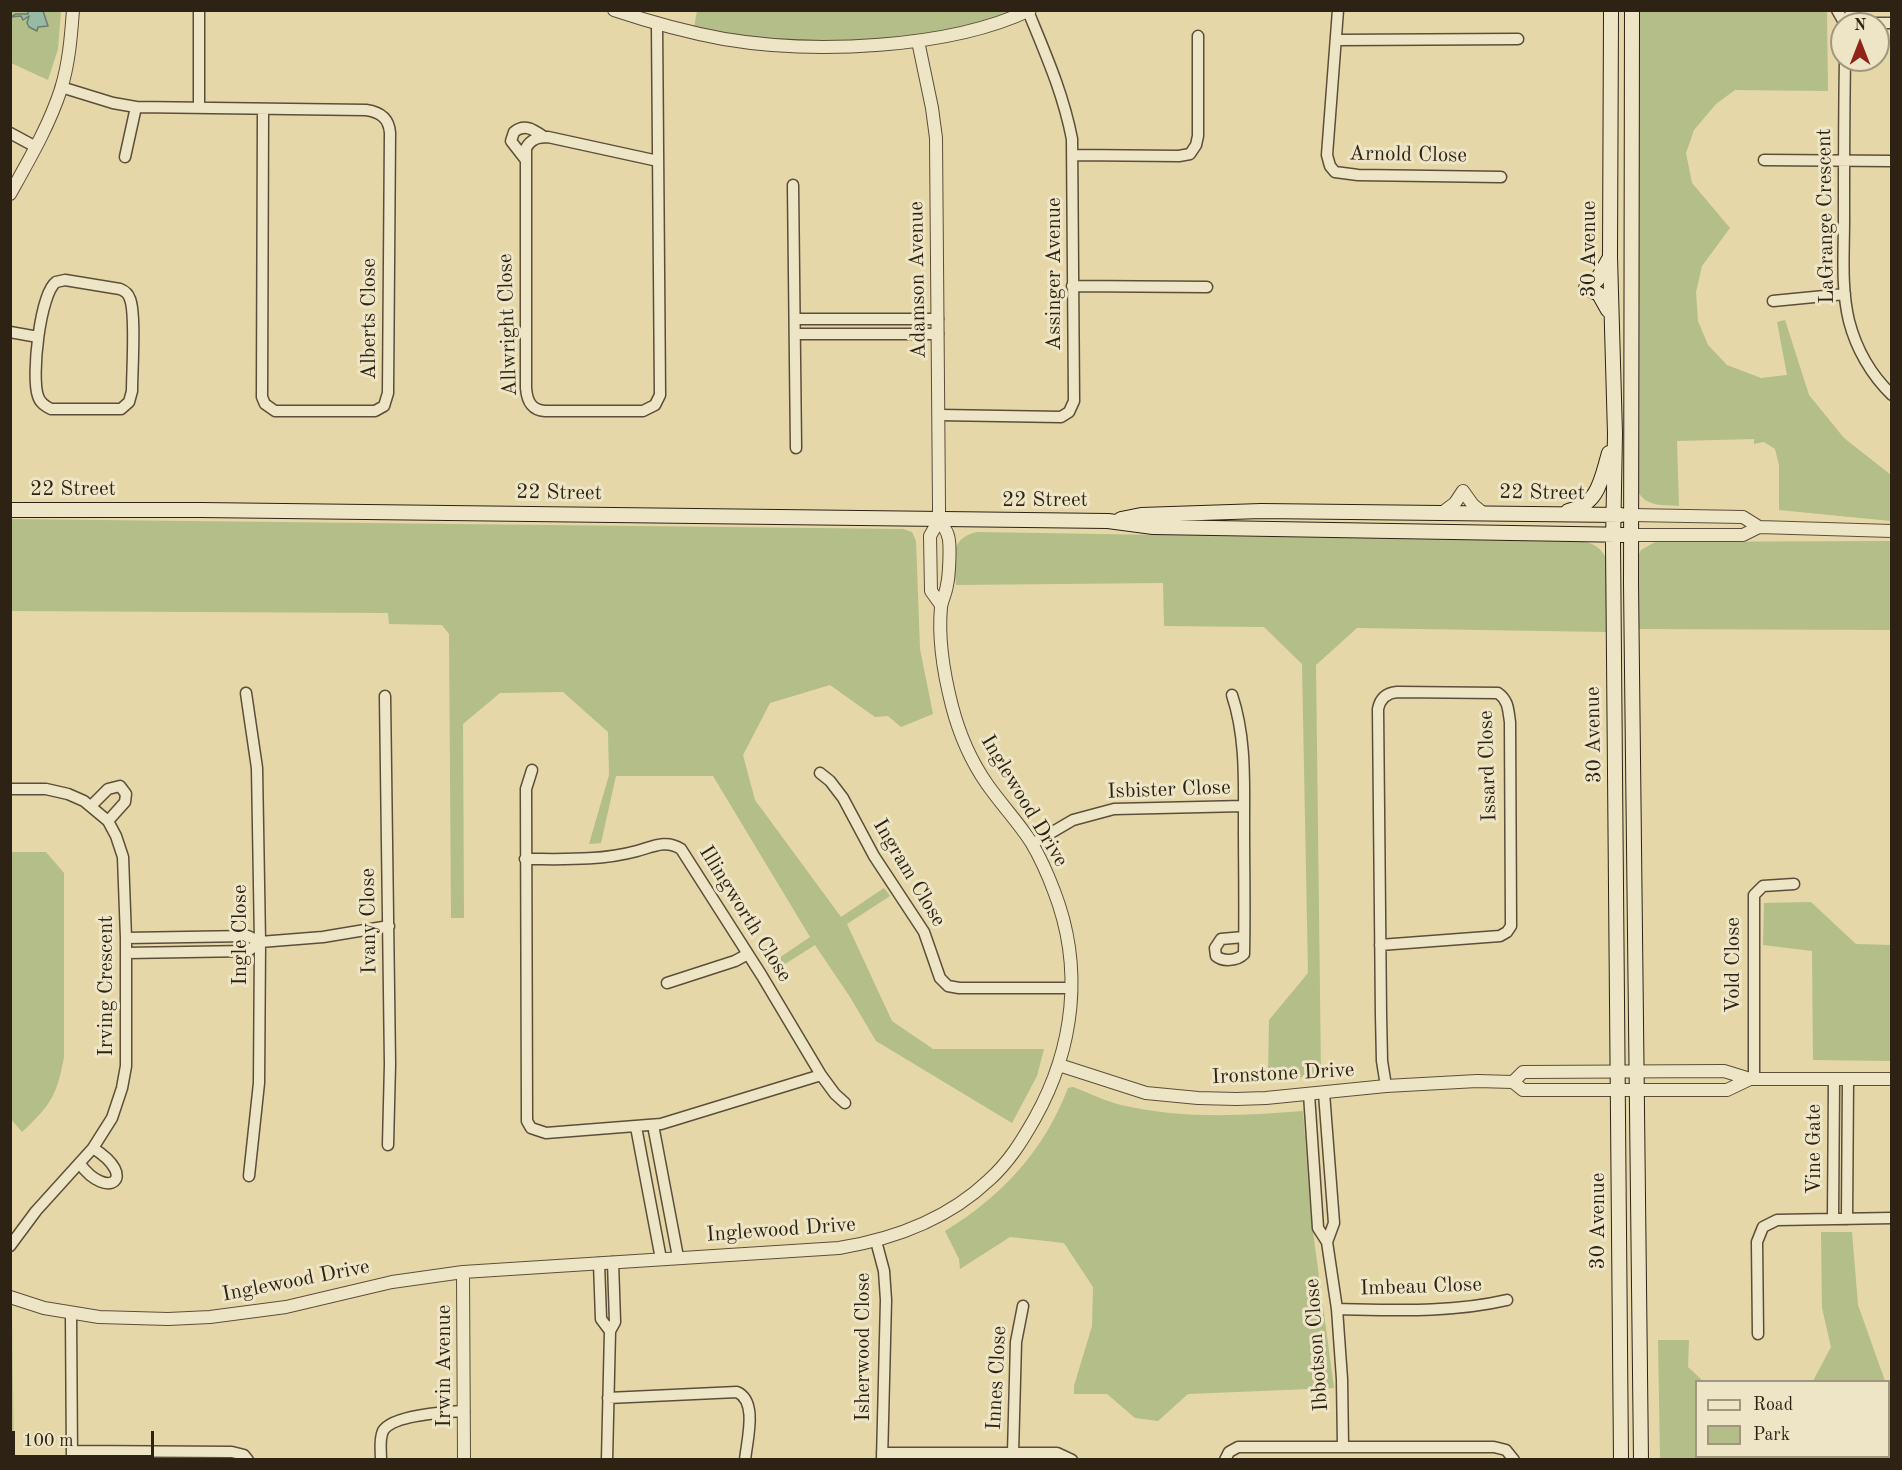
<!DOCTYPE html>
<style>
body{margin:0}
#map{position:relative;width:1902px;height:1470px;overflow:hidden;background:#e5d7a7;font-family:"Old Standard TT",serif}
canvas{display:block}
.frame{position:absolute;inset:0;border:12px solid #2e2215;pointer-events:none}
.legend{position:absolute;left:1695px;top:1380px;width:195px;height:78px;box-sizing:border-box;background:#eee5c6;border:2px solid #a1977f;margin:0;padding:8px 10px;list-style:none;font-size:18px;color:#2e2215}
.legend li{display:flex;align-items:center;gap:12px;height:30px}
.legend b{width:30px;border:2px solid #a1977f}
.north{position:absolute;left:1830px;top:12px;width:60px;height:60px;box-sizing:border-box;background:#eee5c6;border:2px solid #a1977f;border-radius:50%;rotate:0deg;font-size:16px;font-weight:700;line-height:24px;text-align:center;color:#2e2215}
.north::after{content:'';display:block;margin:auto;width:21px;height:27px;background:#8f2418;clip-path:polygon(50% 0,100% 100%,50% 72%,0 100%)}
.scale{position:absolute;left:12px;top:1431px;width:142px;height:27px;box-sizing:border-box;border:3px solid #2e2215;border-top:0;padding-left:8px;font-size:18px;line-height:21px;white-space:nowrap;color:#2e2215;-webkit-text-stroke:4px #eee5c6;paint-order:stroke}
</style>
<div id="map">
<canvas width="1902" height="1470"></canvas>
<div class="frame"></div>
<ul class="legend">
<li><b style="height:8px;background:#eee5c6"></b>Road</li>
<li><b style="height:16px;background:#b3be88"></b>Park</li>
</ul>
<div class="north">N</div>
<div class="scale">100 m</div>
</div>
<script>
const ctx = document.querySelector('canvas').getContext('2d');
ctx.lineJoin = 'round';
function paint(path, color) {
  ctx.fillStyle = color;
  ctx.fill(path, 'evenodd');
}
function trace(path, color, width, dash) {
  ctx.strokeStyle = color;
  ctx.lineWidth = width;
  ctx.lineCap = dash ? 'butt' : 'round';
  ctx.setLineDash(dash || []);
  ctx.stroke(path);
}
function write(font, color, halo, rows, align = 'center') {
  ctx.font = font + ' "Old Standard TT",serif';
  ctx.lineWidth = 6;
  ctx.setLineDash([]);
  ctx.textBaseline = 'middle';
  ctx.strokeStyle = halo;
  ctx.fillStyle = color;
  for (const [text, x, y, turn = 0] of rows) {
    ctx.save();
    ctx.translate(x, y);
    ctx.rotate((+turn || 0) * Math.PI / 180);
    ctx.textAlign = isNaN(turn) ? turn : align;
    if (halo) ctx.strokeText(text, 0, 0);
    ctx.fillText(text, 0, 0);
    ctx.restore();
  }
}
const green = new Path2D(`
 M 11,11 L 61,11 L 58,49 L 48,80 L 11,63 Z
 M 697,11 L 1030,11 L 980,27 L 845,46 L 693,33 Z
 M 1639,11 L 1827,11 L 1828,91 L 1735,90 L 1716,104 L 1694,130 L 1686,153 L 1692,183 L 1730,228 L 1702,266 L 1696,292 L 1698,321 L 1708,345 L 1727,365 L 1761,378 L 1787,375 L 1777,322 L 1785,320 L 1809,395 L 1844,438 L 1891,475 L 1891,521 L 1779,510 L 1779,465 L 1775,449 L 1764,442 L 1754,444 L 1754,439 L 1677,441 L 1679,506 C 1663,505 1647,507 1638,492 Z
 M 11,519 L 903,529 L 912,532 L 916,541 L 920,649 L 933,714 L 901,727 L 888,716 L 875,717 L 830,685 L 770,703 L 743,755 L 755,800 L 841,917 L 884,888 L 890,896 L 847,924 L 892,1021 L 933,1049 L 1044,1049 L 1037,1076 L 1012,1123 L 876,1041 L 850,997 L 815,945 L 774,971 L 770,964 L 810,937 L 713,776 L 616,776 L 601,843 L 589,844 L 609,775 L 608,732 L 563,692 L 500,693 L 463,724 L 464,918 L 451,918 L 449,634 L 442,625 L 389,624 L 388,613 L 11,611 Z
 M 977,532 L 1584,542 C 1595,543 1601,549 1607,559 L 1607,632 L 1357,628 L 1316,665 L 1321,1077 L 1268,1078 L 1269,1020 L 1308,973 L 1302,664 L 1264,627 L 1164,626 L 1163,583 L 956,585 C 955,561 947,539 977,532 Z
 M 1891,541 L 1891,630 L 1639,629 L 1637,558 L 1641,550 L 1655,542 Z
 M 10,852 L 46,852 L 64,873 L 64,1057 C 57,1095 51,1105 22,1132 L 10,1118 Z
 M 1811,902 L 1856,944 L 1891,945 L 1891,1061 L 1813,1060 L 1812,951 L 1763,945 L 1764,903 Z
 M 1073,1087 C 1089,1093 1105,1101 1121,1105 C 1181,1119 1242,1116 1303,1111 L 1311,1217 L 1334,1388 L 1188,1394 L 1158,1421 L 1135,1418 L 1107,1394 L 1074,1394 L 1074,1386 L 1092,1326 L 1093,1287 L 1064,1243 L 1010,1237 L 960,1269 L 959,1259 L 945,1231 C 1002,1196 1044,1151 1068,1088 Z
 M 1821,1232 L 1852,1232 L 1858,1305 L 1885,1381 L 1813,1381 L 1831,1347 L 1822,1308 Z
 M 10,1310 L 12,1311 L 14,1460 L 10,1459 Z
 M 1658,1340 L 1689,1340 L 1688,1367 L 1703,1381 L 1696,1382 L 1696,1456 L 1888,1456 L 1889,1392 L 1892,1401 L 1891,1459 L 1660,1459 Z`);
const water = new Path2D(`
 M 28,11 L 43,11 L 48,26 L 38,27 L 37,31 L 29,27 L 27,23 L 29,16 L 23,20 L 21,16 L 11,17 L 16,14 L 28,14 Z`);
const minor = new Path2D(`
 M 199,10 L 199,108
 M 1338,10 L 1327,155 L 1330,166 L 1335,172 L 1358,175 L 1501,177
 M 1837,10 L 1845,24
 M 1845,23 L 1892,23
 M 1845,23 L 1853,10
 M 657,24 L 660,395 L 655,405 L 643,411 L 545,411 C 531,410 527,401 526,388 L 526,148 C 531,139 538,137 548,137 L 658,161
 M 1337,40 L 1518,39
 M 1845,60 C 1844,113 1844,167 1844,220 C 1844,253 1841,288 1849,321 C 1856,348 1871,375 1892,395
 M 61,87 L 113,103 L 136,107 L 366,110 C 380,112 389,118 390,133 L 388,393 L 384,406 L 375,411 L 275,411 L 265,404 L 262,397 L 263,109
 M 10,133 L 36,147
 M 1073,155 L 1179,156 L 1190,154 L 1196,145 L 1198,136 L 1198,36
 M 125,157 L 136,107
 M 525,159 L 511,141 L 514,132 C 525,123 534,130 544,137
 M 1764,160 L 1892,161
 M 793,185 L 796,448
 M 65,280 L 120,289 C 125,291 128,293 130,299 C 136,314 132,371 132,391 L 129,402 L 121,409 L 51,409 C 45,406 40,403 38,396 C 31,377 40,294 56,282 Z
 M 1072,286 L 1207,287
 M 1773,301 L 1845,294
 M 795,319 L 938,319
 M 10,332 L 38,337
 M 795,334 L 938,334
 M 939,415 L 1061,417 L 1069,412 L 1074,401 L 1072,139 C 1063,93 1046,55 1028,11
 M 246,693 L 257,768 L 260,942 L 259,1083 L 249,1176
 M 1232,695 C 1246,737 1244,781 1244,824 C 1244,867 1245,911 1244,954 C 1237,961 1223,962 1216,956 L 1215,948 L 1221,939 L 1244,937
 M 385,696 L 390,1064 L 388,1145
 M 532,770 L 526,789 L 527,1121 L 531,1128 L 546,1133 L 661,1124 L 821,1075
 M 820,773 L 830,781 L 843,798 L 874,856 L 924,932 L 940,978 L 948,986 L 959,988 L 1071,988
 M 10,789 L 46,789 L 68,794 L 84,801 L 108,821 L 116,836 L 123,857 L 126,938 L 126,1066 L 122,1088 L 112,1118 L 93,1148 L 36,1211 L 10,1246
 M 91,806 L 108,789 L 120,786 L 126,794 L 125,802 L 108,821
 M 1032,844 L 1073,820 L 1114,809 L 1244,806
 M 525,859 C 563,859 600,861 637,851 C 652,847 666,839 681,849 L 762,976 L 821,1075 L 835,1094 L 845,1103
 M 126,938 L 248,936 L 260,942
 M 1380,945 L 1500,936 L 1507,932 L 1511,926 L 1510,722 C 1508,710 1509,701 1498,693 L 1397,692 C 1386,693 1380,699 1378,709 L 1381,1015 L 1382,1061 L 1386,1086
 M 126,953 L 248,951 L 260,942 L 323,937 L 389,926
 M 667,983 L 735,961 L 748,954
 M 1754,1079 L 1754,895 L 1763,886 L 1794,884
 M 1324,1093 L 1334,1223 L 1327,1242
 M 1309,1094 L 1318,1228 L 1327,1242 L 1337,1309 L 1342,1379 L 1343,1446
 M 653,1125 L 678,1257
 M 636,1127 L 661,1259
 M 80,1164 C 107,1201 140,1178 93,1148
 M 1833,1219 L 1834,1080
 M 1847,1219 L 1848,1079
 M 876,1241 L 884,1271 L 886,1300 L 882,1460
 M 599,1263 L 601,1319 L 610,1331
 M 1337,1309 C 1394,1310 1451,1313 1507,1300
 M 71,1314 L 72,1460
 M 1758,1334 L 1757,1242 L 1763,1227 L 1777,1220 L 1892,1218
 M 608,1398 L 737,1392 C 758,1401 747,1440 745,1460
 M 72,1451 L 232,1452 L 244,1455 L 248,1460
 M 882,1453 L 1057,1453 L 1072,1460
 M 1013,1453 L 1016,1342 L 1023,1306
 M 381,1460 C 381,1451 379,1439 383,1431 C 392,1415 446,1412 464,1411
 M 607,1460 L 610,1331 L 615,1322 L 613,1262
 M 1225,1460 L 1229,1452 L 1238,1447 L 1494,1447 L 1506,1450 L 1514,1460`);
const tertiary = new Path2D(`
 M 614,10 C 650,22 686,32 724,39 C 813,54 948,49 1030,10
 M 918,41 L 932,108 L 936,138 L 939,507 L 939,520 L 930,536 L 931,591 L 941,605
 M 10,194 C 29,160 49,126 61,89 C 69,63 71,37 73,10
 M 1443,512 L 1455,503 L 1463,491 L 1473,505 L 1483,513
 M 1632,515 L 1743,517 L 1759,527
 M 1631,535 L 1743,535 L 1759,527 L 1892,531
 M 1059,1065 L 1146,1093 L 1198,1098 L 1236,1099 L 1266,1098 L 1386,1086 L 1477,1081 L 1513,1082 L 1523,1090 L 1727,1090 L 1750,1079
 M 1513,1082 L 1523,1072 L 1724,1071 L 1750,1079 L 1892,1079
 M 463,1272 L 464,1460
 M 10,1297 L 44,1308 L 99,1317 L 168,1319 L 210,1317 L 286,1307 L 392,1282 L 463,1272 L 839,1248 C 894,1239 948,1219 989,1180 C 1009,1162 1022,1141 1035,1118 C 1074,1048 1084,968 1054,891 C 1048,875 1040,857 1031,842 C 1018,822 1001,804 987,784 C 971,761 959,733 952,706 C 944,675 938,639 941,607 C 942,600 946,593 947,585 C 949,577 951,543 948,536 C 947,530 942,525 939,520`);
const secondary = new Path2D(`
 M 1611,10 L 1610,257 L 1615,434 L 1613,543 L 1621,1460
 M 1632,10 L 1631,583 L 1641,1460
 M 1586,288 L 1599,294 L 1608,310
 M 1586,288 L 1597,280 L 1609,259
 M 10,510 L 201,510 L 1108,521 L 1153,527 L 1631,535
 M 1568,511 C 1599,504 1601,480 1609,453
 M 1121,519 L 1141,515 L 1261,511 L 1621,515`);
const streetNames = [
 ["Arnold Close",1408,155,1],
 ["LaGrange Crescent",1826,216,-91],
 ["30 Avenue",1589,249,-90],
 ["Assinger Avenue",1054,274,-90],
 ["Adamson Avenue",918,280,-91],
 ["Alberts Close",369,319,-90],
 ["Allwright Close",508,325,-92],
 ["22 Street",73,489],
 ["22 Street",559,493,1],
 ["22 Street",1542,493,1],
 ["22 Street",1045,500],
 ["30 Avenue",1594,735,-91],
 ["Issard Close",1488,766,-92],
 ["Isbister Close",1169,790,-2],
 ["Inglewood Drive",1024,801,59],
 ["Ingram Close",909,873,59],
 ["Illingworth Close",745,914,58],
 ["Ivany Close",369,921,-91],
 ["Ingle Close",240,935,-90],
 ["Vold Close",1733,965,-90],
 ["Irving Crescent",106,986,-90],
 ["Ironstone Drive",1283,1074,-3],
 ["Vine Gate",1814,1149,-90],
 ["30 Avenue",1598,1221,-90],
 ["Inglewood Drive",781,1230,-4],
 ["Inglewood Drive",296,1281,-11],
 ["Imbeau Close",1421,1287,-2],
 ["Ibbotson Close",1317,1345,-94],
 ["Isherwood Close",863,1347,-90],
 ["Irwin Avenue",444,1366,-90],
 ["Innes Close",997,1378,-87]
];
paint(green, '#b3be88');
paint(water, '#96baa5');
trace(water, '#6c7d6b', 1.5);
trace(minor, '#5c4f3a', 13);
trace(tertiary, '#5c4f3a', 14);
trace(secondary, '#2e2215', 16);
trace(minor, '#eee5c6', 10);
trace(tertiary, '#eee5c6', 12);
trace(secondary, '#eee5c6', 14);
write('21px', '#2e2215', '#eee5c6', streetNames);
</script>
